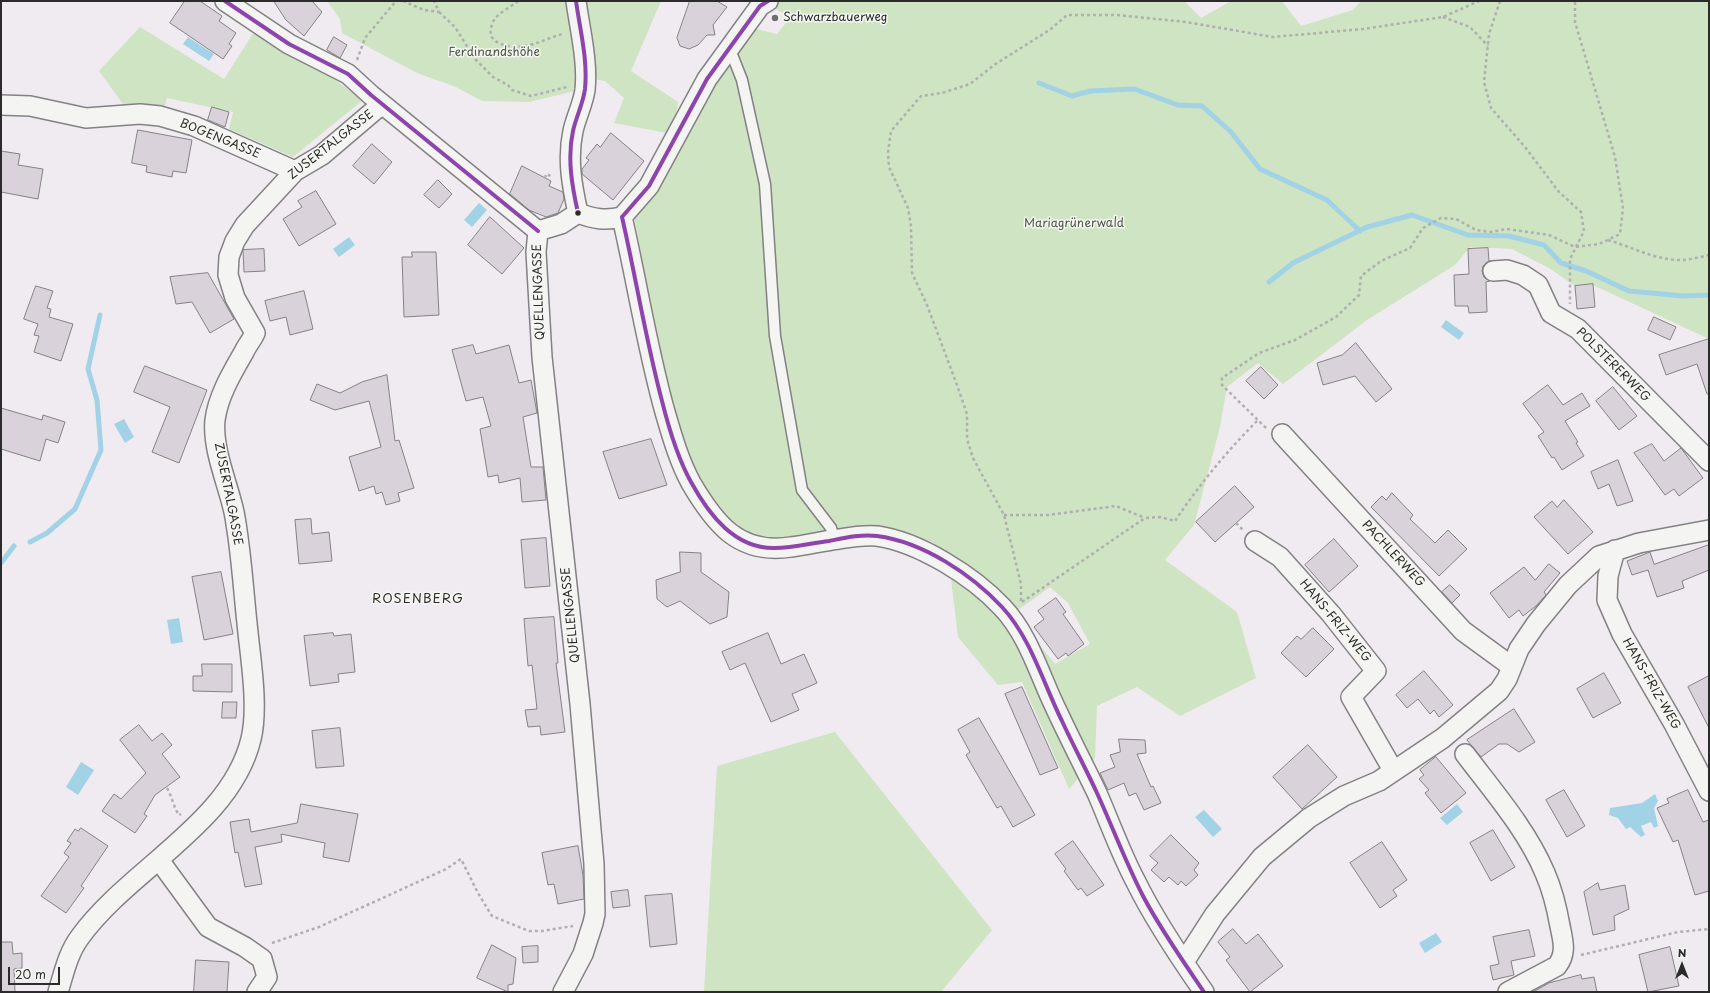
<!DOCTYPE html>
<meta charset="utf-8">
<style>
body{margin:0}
#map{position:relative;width:1710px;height:993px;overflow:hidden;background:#f0ebf0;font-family:"Playpen Sans",sans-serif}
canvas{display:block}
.frame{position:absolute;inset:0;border:2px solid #2b2b2b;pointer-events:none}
.north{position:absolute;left:1662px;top:945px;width:40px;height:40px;-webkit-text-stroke:3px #f6f6f2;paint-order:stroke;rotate:0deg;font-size:11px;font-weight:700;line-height:16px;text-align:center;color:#2b2b2b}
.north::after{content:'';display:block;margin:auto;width:14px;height:18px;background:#2b2b2b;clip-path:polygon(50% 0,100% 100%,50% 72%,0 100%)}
.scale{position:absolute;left:8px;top:967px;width:52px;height:18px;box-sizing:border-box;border:2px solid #2b2b2b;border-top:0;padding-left:5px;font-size:12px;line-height:14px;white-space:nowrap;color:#2b2b2b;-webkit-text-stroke:3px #f6f6f2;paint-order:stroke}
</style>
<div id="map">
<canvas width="1710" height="993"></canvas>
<div class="frame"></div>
<div class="north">N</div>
<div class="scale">20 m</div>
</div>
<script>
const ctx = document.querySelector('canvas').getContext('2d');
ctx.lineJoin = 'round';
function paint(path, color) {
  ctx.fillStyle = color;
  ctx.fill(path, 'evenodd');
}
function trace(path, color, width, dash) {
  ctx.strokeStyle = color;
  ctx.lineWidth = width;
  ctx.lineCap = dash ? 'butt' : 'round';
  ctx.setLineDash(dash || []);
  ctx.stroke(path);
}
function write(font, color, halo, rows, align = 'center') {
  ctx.font = font + ' "Playpen Sans",sans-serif';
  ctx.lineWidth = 3;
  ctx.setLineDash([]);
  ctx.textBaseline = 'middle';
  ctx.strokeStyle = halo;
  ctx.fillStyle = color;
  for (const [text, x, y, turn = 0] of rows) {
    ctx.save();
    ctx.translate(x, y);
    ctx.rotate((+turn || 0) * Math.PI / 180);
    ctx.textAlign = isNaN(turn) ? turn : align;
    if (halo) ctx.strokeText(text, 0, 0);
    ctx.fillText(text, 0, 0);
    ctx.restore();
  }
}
const green = new Path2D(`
 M 327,1 L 661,1 L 631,71 L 678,102 L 676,117 L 667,133 L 614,123 L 624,98 L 605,81 L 593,79 L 575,91 L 529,102 L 482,101 L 456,87 L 417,73 L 342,33 L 340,19 Z
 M 779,1 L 1184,1 L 1201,18 L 1231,1 L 1282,1 L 1301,26 L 1353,10 L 1361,1 L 1709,1 L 1709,339 L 1593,285 L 1575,286 L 1549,268 L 1512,249 L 1470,247 L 1455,265 L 1367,320 L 1283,384 L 1258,363 L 1227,387 L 1220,427 L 1194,525 L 1165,560 L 1237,612 L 1256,678 L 1180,716 L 1137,687 L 1097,706 L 1095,758 L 1069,789 L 1022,682 L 998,685 L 958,637 L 951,579 L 1016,616 L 1055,664 L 1090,644 L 1068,603 L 1050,587 L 1014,613 L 973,574 L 932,542 L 888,528 L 831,528 L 790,542 L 742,534 L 716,509 L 690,461 L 668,395 L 634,217 L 717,74 L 752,28 L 777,34 L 785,24 L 785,14 L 770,6 Z
 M 140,27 L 224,79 L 254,32 L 323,71 L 363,100 L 293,157 L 229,129 L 233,112 L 167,98 L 164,108 L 123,104 L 99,71 Z
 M 835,732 L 992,930 L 941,992 L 704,992 L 717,766 Z`);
const water = new Path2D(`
 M 188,37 L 214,54 L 209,61 L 183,44 Z
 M 479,203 L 487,210 L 472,227 L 464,220 Z
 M 349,237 L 355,245 L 339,257 L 333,249 Z
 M 1446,320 L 1464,333 L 1459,340 L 1441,327 Z
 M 124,419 L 134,437 L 125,443 L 114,424 Z
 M 179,618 L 183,642 L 171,644 L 167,620 Z
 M 81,762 L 94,770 L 78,795 L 66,787 Z
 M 1655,794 L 1658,801 L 1654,808 L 1658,826 L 1654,828 L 1651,822 L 1641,826 L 1645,835 L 1641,837 L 1630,827 L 1626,829 L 1618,818 L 1609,815 L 1610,808 L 1642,803 Z
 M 1457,804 L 1463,812 L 1447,825 L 1440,818 Z
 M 1204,810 L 1222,829 L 1213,837 L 1195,817 Z
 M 1436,933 L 1442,942 L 1425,953 L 1419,943 Z`);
const stream = new Path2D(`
 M 1039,83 L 1072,96 L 1090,91 L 1134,89 L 1178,105 L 1202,106 L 1231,132 L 1260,169 L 1327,200 L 1360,231
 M 1269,282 L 1293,263 L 1367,227 L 1412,215 L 1468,235 L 1509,236 L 1544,245 L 1561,263 L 1586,271 L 1629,291 L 1683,296 L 1709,295
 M 30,542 L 47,533 L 75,509 L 101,450 L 97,400 L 88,369 L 100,315
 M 1,563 L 14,546`);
const building = new Path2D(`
 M 185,1 L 200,1 L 222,16 L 219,21 L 236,33 L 229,44 L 232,46 L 223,59 L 170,23 Z
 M 274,1 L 312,1 L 322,12 L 304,36 L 286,20 Z
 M 690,1 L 717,1 L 727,7 L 713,25 L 715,35 L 707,35 L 698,45 L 689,49 L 680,46 L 677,38 Z
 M 334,37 L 347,45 L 340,58 L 327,50 Z
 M 212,107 L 229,112 L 225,127 L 208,120 Z
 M 138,130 L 192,140 L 186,173 L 173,171 L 172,177 L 146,172 L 147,166 L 132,163 Z
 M 611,133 L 644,161 L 613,200 L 582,174 L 582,169 L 589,160 L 586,158 L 597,144 L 600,147 Z
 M 372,144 L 392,162 L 374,184 L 353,166 Z
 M 1,151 L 20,154 L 18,165 L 43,169 L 38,199 L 1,192 Z
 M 522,166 L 551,181 L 549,186 L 563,192 L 564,199 L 558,213 L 546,217 L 529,210 L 510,194 Z
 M 438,180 L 452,194 L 439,208 L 424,195 Z
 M 316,191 L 336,224 L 299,246 L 283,219 L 302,207 L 298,201 Z
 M 490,217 L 524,248 L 502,274 L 468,245 Z
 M 1488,248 L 1489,261 L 1483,266 L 1482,271 L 1484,277 L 1490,281 L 1486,282 L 1487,312 L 1469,313 L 1468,306 L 1455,306 L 1454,275 L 1469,274 L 1468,249 Z
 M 264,249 L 265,271 L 244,272 L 243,250 Z
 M 412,252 L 436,252 L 439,315 L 404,317 L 402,257 L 412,257 Z
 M 208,273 L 234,319 L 210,333 L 192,302 L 176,304 L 170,277 Z
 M 1593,284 L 1595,307 L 1577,309 L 1575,286 Z
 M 36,286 L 53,291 L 47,308 L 51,309 L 49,317 L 73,324 L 61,361 L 34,352 L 39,336 L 34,335 L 38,324 L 24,319 Z
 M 304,291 L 313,329 L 290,335 L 286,317 L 270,321 L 265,301 Z
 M 1654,317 L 1676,327 L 1670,340 L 1648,330 Z
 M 1709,339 L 1709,394 L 1707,394 L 1697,364 L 1666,375 L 1659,355 Z
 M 1356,343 L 1392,389 L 1376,402 L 1355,376 L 1323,385 L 1317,363 L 1342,355 Z
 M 473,345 L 476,354 L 509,345 L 519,383 L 531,380 L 537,413 L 523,417 L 531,467 L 543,467 L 546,500 L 522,502 L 520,478 L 499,483 L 498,475 L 488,477 L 480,429 L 491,426 L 483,397 L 466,401 L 452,350 Z
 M 145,366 L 207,390 L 179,463 L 152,452 L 170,407 L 134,392 Z
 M 1261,367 L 1278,385 L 1264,399 L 1246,381 Z
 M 387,375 L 395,441 L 399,440 L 414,488 L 398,493 L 400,501 L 386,505 L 382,492 L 376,494 L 374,486 L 359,491 L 349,457 L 381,447 L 369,401 L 335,410 L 310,400 L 317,384 L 340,393 L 362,382 Z
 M 1548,385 L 1563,405 L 1582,393 L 1590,406 L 1565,421 L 1578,442 L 1576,443 L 1584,456 L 1562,470 L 1554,457 L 1552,458 L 1538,436 L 1544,432 L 1523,404 Z
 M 1613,387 L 1637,416 L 1619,430 L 1596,401 Z
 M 1,408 L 42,420 L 43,415 L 65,422 L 58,443 L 46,439 L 40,461 L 1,449 Z
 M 651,439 L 667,485 L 619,499 L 603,452 Z
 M 1652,444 L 1664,461 L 1681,448 L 1703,478 L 1679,496 L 1674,489 L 1665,495 L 1634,453 Z
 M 1618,460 L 1633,501 L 1617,506 L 1609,484 L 1598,489 L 1591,472 Z
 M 1235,486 L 1254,507 L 1215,542 L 1196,522 Z
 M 1392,493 L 1413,515 L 1410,519 L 1435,543 L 1448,530 L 1467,549 L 1439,576 L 1371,507 L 1382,496 L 1386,500 Z
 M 1564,500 L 1593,532 L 1568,554 L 1534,517 L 1552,501 L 1557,507 Z
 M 311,519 L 312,534 L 329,532 L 332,561 L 299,564 L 295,520 Z
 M 546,538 L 550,586 L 525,588 L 521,540 Z
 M 1334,539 L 1358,566 L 1329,592 L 1305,565 Z
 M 1709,545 L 1709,570 L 1682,581 L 1684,588 L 1657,597 L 1648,570 L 1632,575 L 1627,561 L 1650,552 L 1654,564 Z
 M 680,552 L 701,553 L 701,572 L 729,592 L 727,617 L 710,624 L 680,601 L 667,607 L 657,599 L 656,580 L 680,572 Z
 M 1549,564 L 1560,573 L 1544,592 L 1546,595 L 1536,606 L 1523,616 L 1519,610 L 1509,618 L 1490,593 L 1524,567 L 1535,580 Z
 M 221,572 L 233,634 L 204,640 L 192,577 Z
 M 1450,585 L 1460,595 L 1452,603 L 1442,592 Z
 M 1056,598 L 1066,612 L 1063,614 L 1084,644 L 1068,656 L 1066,653 L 1058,659 L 1034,627 L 1044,619 L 1038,611 Z
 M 554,617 L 558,663 L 556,663 L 565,732 L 541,735 L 540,726 L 528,727 L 525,710 L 537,709 L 532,665 L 528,666 L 524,619 Z
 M 1313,628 L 1334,649 L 1306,677 L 1281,653 L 1297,636 L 1301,639 Z
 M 333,633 L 334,636 L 351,634 L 355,672 L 338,674 L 339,682 L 310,686 L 304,636 Z
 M 768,633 L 781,664 L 804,654 L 817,683 L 792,694 L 799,710 L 771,722 L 745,663 L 730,670 L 722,652 Z
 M 202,664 L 232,664 L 232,692 L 193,691 L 193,676 L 202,676 Z
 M 1424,671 L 1453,705 L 1439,717 L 1434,710 L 1430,714 L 1418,699 L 1407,708 L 1396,695 Z
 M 1604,673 L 1621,703 L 1593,718 L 1577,689 Z
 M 1709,676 L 1709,728 L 1688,687 Z
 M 1022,687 L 1058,768 L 1040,775 L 1005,694 Z
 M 223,702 L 237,702 L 236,718 L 222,718 Z
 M 1514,709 L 1535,742 L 1519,752 L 1507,744 L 1499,744 L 1481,757 L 1467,740 Z
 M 979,718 L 1035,815 L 1013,827 L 1001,806 L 997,808 L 966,755 L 970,752 L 958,730 Z
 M 139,725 L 152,741 L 162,733 L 172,745 L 162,754 L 180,777 L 155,795 L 144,814 L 147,816 L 135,833 L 102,811 L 114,794 L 121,799 L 146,773 L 120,740 Z
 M 340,728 L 344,766 L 316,768 L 312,731 Z
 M 1119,739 L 1145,740 L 1146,753 L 1137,754 L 1151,787 L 1153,786 L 1161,803 L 1144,810 L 1136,793 L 1129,796 L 1124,783 L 1108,790 L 1100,773 L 1115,767 L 1110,755 L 1120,752 Z
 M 1308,745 L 1337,777 L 1302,809 L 1273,777 Z
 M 1436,757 L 1466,793 L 1441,813 L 1425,793 L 1429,790 L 1419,779 L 1424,775 L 1420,770 Z
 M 1564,790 L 1585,826 L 1567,837 L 1546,800 Z
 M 1688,790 L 1703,822 L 1709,820 L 1709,891 L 1695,895 L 1678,840 L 1673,842 L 1657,808 L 1669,803 L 1667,799 Z
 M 301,804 L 358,814 L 349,862 L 323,857 L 325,843 L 281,834 L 282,842 L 255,847 L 262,884 L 245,887 L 238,852 L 235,853 L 230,822 L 249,819 L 251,832 L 297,823 Z
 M 81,828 L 108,846 L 81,886 L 84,888 L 66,913 L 41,896 L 69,857 L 64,853 L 71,843 L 67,841 L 75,829 L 78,831 Z
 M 1493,830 L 1515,867 L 1491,881 L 1470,843 Z
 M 1171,835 L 1199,863 L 1194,870 L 1198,875 L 1186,886 L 1181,881 L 1178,885 L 1169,877 L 1164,882 L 1151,870 L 1158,863 L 1150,856 Z
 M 1073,841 L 1104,885 L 1087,896 L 1081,888 L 1078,890 L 1064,871 L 1066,869 L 1055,854 Z
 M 1382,842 L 1407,880 L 1393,890 L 1397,896 L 1380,908 L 1350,863 Z
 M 578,846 L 583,875 L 584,899 L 558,904 L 554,884 L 548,885 L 542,853 Z
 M 1598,883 L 1600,890 L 1625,885 L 1629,909 L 1614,916 L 1615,930 L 1593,935 L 1584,892 Z
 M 628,890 L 630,906 L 613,908 L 611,892 Z
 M 672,894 L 677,944 L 650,947 L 645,896 Z
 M 1233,929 L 1246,944 L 1258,934 L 1283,966 L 1250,992 L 1226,960 L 1230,957 L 1218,942 Z
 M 1529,930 L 1535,956 L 1511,961 L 1514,975 L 1493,980 L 1490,966 L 1499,964 L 1493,937 Z
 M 1,942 L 12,942 L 13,954 L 22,953 L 22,968 L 14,969 L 15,992 L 1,992 Z
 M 492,945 L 516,958 L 513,984 L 508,985 L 508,992 L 477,978 Z
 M 538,946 L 538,962 L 523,963 L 522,947 Z
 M 1670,947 L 1679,986 L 1648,992 L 1639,955 Z
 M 196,960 L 229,962 L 227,992 L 194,992 Z
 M 1581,975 L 1582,979 L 1594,977 L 1597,992 L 1533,992 L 1549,983 Z`);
const path = new Path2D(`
 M 403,1 L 424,10 L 439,12 L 434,1
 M 518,1 C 511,7 499,12 494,20 C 481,44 508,48 524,46 C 538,44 550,37 563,34
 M 1500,1 L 1489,34 L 1484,82 L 1491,108 L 1525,147 L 1559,192 L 1581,212 L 1584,231 L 1570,259 L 1570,304
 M 439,12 L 455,27 L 475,59 L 493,77 L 508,85 L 512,90 L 531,96 L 567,87
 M 1443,17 L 1470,27 L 1488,46
 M 357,60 L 365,38 L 396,1
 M 545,178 L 546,174 L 553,177
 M 1608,240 C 1632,247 1655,260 1681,260 C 1690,260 1700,257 1709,255
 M 1266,428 L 1222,385 L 1222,378 L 1259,353 L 1295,340 L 1336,317 L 1359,295 L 1361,276 L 1381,261 L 1410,248 L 1423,228 L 1441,218 L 1456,219 L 1476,230 L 1491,232 L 1507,229 L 1549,235 L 1575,247 L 1599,244 L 1620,234 L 1623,208 L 1615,157 L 1575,22 L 1575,1
 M 1004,515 L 1048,515 L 1116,506 L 1145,518
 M 1236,523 L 1243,530
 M 1021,601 L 1021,584 L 1004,515 L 973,458 L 967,439 L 967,414 L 957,385 L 927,305 L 912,273 L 911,226 L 908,208 L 889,167 L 888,152 L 891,131 L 921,96 L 942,93 L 970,84 L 994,65 L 1051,29 L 1067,15 L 1117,15 L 1186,22 L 1273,37 L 1363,29 L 1443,17 L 1479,1
 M 1022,602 L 1145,518 L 1160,517 L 1175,521 C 1199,485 1227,451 1258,420
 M 167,788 C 172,797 174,808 179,815 L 181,814
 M 272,943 L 319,927 L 446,869 L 461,859 L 478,893 L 492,916 L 529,931 L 542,931 L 573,926
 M 1581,955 L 1678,932 L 1709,929`);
const service = new Path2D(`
 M 729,47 L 742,80 L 765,184 L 775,336 L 802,490 L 831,528 L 834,539`);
const minor = new Path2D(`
 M 225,1 L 289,44 L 348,74 L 371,95 L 538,231
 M 576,1 C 580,30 588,61 585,90 C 583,104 576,117 573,131 C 567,159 572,186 578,213
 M 1,105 L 30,106 L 86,118 L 140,114 L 160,116 L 194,126 L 295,171
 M 578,213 C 594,219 605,221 622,217
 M 622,217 C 637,282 647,348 665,412 C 672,436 679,461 691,483 C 715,524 739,555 791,547 C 807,545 823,541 839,539 C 851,537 865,535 877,536 C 919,542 973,576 1002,607 C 1029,635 1040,677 1057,711 C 1070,739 1084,766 1097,793 C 1110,823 1121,854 1136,882 C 1154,919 1181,959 1204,992
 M 622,217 L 649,186 L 707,79 L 760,6 L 768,1
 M 538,231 L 536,252 L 542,357 L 580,704 L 594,864 L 595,914 L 593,923 L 583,954 L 563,992
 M 538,231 L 561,224 L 578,213
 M 1493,271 L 1507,270 L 1523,275 L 1538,285 L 1551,313 L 1578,329 L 1709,461
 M 1282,434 L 1463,631 L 1511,666
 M 1255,541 L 1280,557 L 1331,614 L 1376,671 L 1351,697 L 1393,770
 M 1615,550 L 1608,576 L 1607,600 L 1622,634 L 1674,724 L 1709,791
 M 1465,754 C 1493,791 1527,830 1545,873 C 1552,889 1557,909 1560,926 C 1563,941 1567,953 1557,966 L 1508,992
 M 159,860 L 208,927 L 245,947 L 262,959 L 267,977 L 257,992
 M 1184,962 L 1215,914 L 1262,857 L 1309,818 L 1344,796 L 1379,781 L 1443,738 L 1499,691 L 1507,679 L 1519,649 L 1536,624 L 1568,585 L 1599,556 L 1639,543 L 1709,530
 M 58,992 C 64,973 68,953 80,937 C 129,869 231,823 251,739 C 259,706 250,656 247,623 C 243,586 241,548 234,512 C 228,484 212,449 215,420 C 218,396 232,373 244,352 C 247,345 252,340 255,333 L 235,298 L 228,275 L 229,257 L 235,241 L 245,225 L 295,171 L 322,155 L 382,104`);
const bus1 = new Path2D(`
 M 225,1 L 289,44 L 348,74 L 371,95 L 538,231
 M 576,1 C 580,30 588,60 585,89 C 583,104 576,117 573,131 C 567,158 572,186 578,213
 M 622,217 C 636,278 646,341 662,401 C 669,429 677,457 691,482 C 709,515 735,549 775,548 C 794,548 811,543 829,541 C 844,538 861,534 877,536 C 923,542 971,574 1002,607 C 1031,638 1043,683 1062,721 C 1073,745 1086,769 1097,793 C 1113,828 1126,863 1143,896 C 1161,930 1183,961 1204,992
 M 622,217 L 649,186 L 707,79 L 760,6 L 768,1`);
const markers = [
 [775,18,4,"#706e70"],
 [578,213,3.5,"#2b2b2b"]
];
const poiNames = [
 ["Schwarzbauerweg",783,18]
];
const parkNames = [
 ["Ferdinandshöhe",494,53],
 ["Mariagrünerwald",1074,224]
];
const streetNames = [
 ["BOGENGASSE",220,139,22],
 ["ZUSERTALGASSE",331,145,-38],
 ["QUELLENGASSE",539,292,-92],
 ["POLSTERERWEG",1613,365,45],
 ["ZUSERTALGASSE",228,494,79],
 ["PACHLERWEG",1393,554,47],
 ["QUELLENGASSE",571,615,-96],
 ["HANS-FRIZ-WEG",1335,621,50],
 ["HANS-FRIZ-WEG",1651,684,60]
];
const neighbourhoodNames = [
 ["ROSENBERG",418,599]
];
paint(green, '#cee4c2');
paint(water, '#a2d2e6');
trace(stream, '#a2d2e6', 5);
paint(building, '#dad2db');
trace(building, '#848184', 1);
trace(service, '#848184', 13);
trace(minor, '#848184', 22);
trace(path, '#afafaf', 2.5, [3, 3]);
trace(service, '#f4f4f3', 10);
trace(minor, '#f4f4f3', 19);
trace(bus1, '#8e44ad', 4);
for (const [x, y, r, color] of markers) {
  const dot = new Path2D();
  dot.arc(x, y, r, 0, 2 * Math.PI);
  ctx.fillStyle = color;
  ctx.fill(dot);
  trace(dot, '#f6f6f2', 1.5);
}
write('12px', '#2b2b2b', '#f6f6f2', poiNames, 'left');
write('12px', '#4d5847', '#f6f6f2', parkNames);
write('12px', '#2b2b2b', '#f6f6f2', streetNames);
ctx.letterSpacing = '1px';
write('13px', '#2b2b2b', '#f6f6f2', neighbourhoodNames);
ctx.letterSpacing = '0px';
</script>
